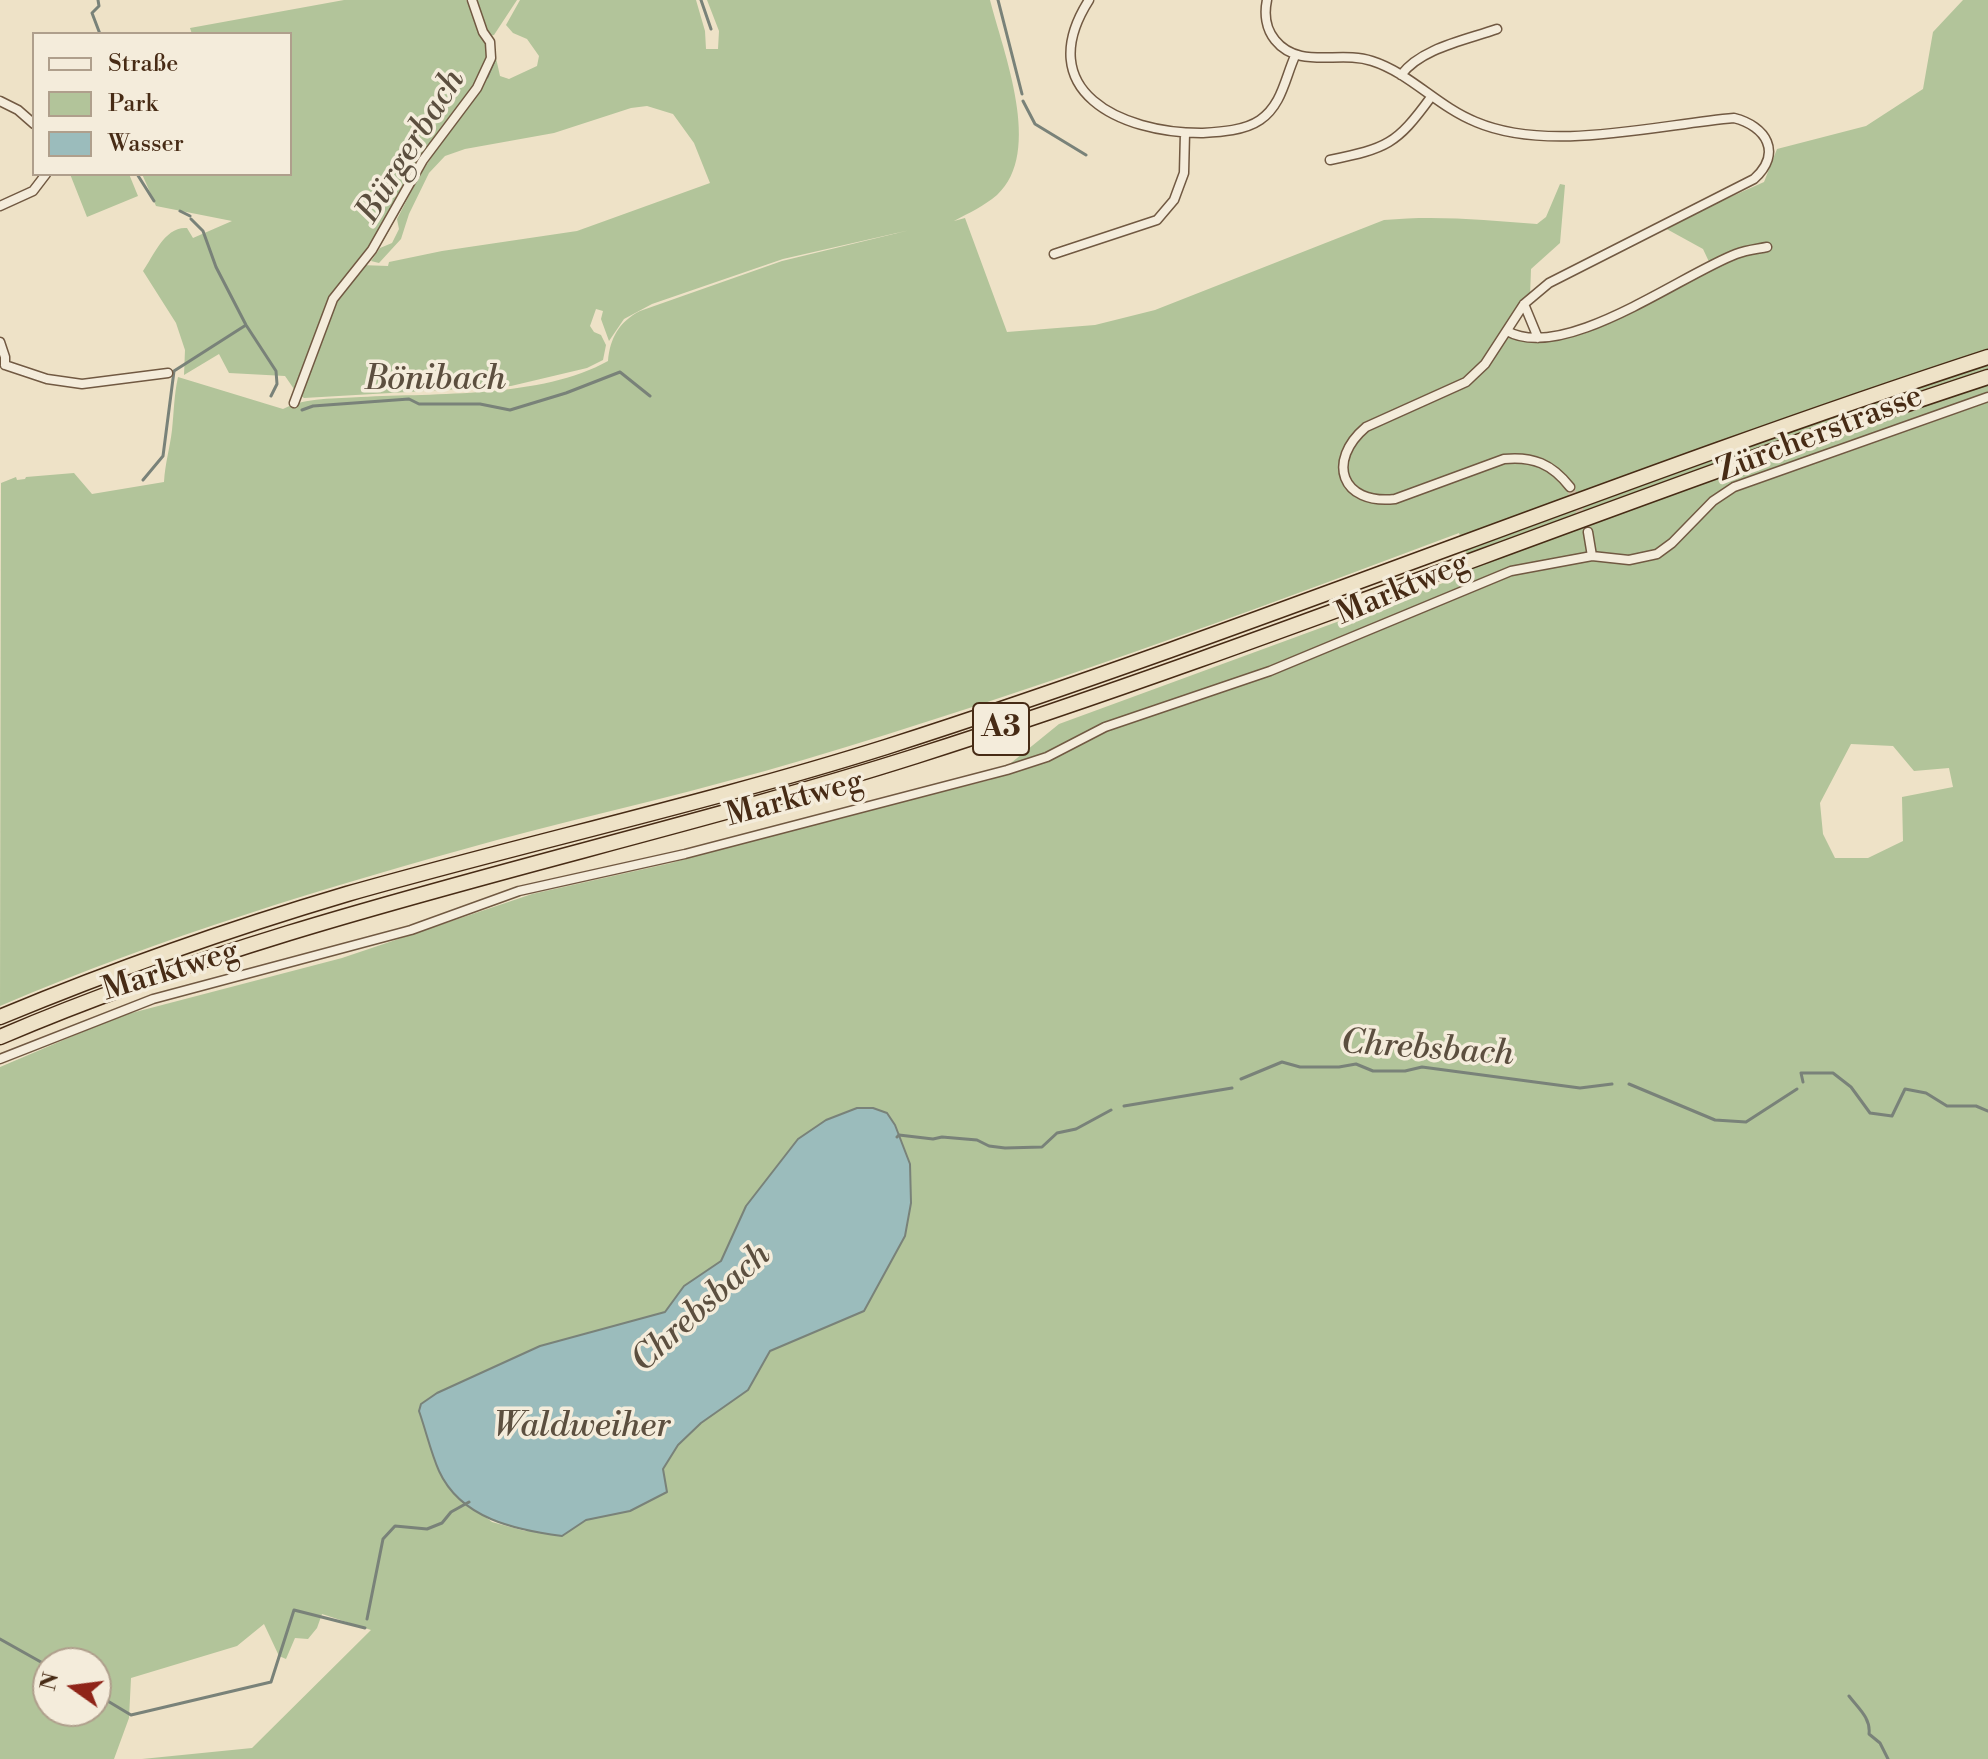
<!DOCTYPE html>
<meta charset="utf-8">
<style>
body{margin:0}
#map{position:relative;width:1988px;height:1759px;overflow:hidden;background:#eee2c7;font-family:"Libre Bodoni",serif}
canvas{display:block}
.legend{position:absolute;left:32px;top:32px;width:260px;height:144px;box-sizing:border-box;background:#f4ecdb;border:2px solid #af9f8c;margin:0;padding:10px 14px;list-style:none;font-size:24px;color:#472b15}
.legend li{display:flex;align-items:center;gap:16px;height:40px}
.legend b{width:40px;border:2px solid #af9f8c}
.north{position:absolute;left:32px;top:1647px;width:80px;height:80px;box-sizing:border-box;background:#f4ecdb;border:2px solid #af9f8c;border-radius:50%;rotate:284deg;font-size:22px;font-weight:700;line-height:32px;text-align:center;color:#472b15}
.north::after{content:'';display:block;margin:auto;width:28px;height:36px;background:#8f2418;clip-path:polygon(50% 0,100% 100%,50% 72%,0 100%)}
</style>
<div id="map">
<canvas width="1988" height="1759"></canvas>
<ul class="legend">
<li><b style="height:10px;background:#f4ecdb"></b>Straße</li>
<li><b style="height:22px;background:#b2c49a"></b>Park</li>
<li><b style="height:22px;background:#9bbcbc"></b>Wasser</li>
</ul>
<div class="north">N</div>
</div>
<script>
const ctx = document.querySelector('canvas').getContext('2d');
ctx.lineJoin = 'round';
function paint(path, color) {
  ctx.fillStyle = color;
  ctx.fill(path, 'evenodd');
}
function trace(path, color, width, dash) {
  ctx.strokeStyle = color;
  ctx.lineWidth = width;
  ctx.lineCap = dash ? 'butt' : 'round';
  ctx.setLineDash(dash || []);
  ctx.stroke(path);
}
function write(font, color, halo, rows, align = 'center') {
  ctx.font = font + ' "Libre Bodoni",serif';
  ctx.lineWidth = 7;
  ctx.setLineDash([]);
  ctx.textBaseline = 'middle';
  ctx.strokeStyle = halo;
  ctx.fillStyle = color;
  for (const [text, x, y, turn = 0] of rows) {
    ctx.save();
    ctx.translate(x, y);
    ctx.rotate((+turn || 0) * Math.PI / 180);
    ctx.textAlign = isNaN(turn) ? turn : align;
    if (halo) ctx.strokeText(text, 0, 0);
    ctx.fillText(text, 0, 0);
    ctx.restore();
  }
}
const green = new Path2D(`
 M 344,0 L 466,0 L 488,44 L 487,59 L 470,94 L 421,160 L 361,265 L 388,266 L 389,262 L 442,251 L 577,231 L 710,183 L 694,143 L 673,114 L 647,106 L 631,108 L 554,133 L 465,149 L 445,156 L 429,173 L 409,214 L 401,239 L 379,263 L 371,261 L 380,248 L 392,243 L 399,229 L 397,219 L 417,180 L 492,62 L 496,58 L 500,76 L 509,79 L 537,66 L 539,56 L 527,39 L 513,33 L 506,25 L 520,0 L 696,0 L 705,31 L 706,49 L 718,49 L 719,31 L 707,0 L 990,0 C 1003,52 1044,152 997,195 C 984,206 969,213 954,221 L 965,218 L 1007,332 L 1095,325 L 1155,310 L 1384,220 C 1436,215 1486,220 1537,224 L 1546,217 L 1560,184 L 1565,185 L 1560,243 L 1531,269 L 1530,297 L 1507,331 L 1515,336 L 1572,333 L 1711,266 L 1703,249 L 1663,227 L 1764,182 L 1777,149 L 1866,126 L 1923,89 L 1933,32 L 1963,0 L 1988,0 L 1988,1759 L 142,1759 L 252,1748 L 371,1630 L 322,1614 L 317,1628 L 308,1639 L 295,1638 L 286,1659 L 279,1656 L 264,1624 L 237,1646 L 131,1678 L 129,1718 L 114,1759 L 0,1759 L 0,1067 L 120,1016 L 342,958 L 532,894 L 671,863 L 824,820 L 990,780 L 1059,724 L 1473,572 L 1459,533 C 1242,615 1025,694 803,760 C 702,790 599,813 497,840 C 329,886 161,937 0,1006 L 1,483 L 16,477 L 17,480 L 25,479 L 26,477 L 74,473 L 92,494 L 164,482 C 165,464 170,447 172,430 C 174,412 174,395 178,377 L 283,409 C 306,397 336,399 361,397 C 436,393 542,398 608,361 C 610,338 619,322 640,311 L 782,261 L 910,230 L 783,259 L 652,304 L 624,319 L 609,341 L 601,319 L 603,311 L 596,309 L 590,326 L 594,332 L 601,335 L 606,345 L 603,360 L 587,368 L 511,386 L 304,398 L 301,396 L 312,365 L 294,389 L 285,376 L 229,373 L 219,354 L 184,375 L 185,350 L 176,323 L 143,271 C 154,255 165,226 187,228 L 193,238 L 232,221 L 156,206 L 142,174 L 290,174 L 290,34 L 192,34 L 190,28 ZM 1851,744 L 1893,746 L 1914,771 L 1949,768 L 1953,787 L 1902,797 L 1903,841 L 1868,858 L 1835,858 L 1823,834 L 1820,803 ZM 746,1206 L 905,1236 L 864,1311 L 770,1351 L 748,1390 L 701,1423 L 678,1445 L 663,1469 L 630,1511 L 525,1531 L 492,1522 L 449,1488 L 439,1472 L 419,1412 L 421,1404 L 437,1393 L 540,1346 L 665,1312 L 684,1286 L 721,1261 ZM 48,1663 L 96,1663 L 96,1711 L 48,1711 Z
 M 475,0 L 517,0 L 494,35 L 490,36 L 484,31 Z
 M 70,174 L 129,174 L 138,196 L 87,217 Z`);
const water = new Path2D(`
 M 857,1108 L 873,1108 L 887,1113 L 895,1125 L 910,1164 L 911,1203 L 905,1236 L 864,1311 L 770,1351 L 748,1390 L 701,1423 L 678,1445 L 663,1469 L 667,1492 L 630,1511 L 586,1520 L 562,1536 C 516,1530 461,1519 439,1471 C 431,1453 426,1431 419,1411 L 421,1404 L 437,1393 L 540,1346 L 665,1312 L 684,1286 L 721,1261 L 746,1206 L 798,1139 L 826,1120 Z`);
const stream = new Path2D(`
 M 98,0 L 99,6 L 92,13 L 100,34
 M 701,0 L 711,29
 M 998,0 L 1022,94
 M 487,77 L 494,61
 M 1023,101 L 1035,124 L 1086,155
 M 137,174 L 154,201
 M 180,211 L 190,216
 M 191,219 L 203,231 L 216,267 L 246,325 L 276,371 L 277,384 L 271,396
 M 379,245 L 409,192
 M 302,410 L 313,406 L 409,399 L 419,404 L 480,404 L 510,410 L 566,393 L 620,372 L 650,396
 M 143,480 L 163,456 L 174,371 L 246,325
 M 1241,1079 L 1282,1062 L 1300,1067 L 1339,1067 L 1356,1064 L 1373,1071 L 1405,1071 L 1422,1067 L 1580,1088 L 1612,1084
 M 1803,1082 L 1801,1073 L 1833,1073 L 1851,1087 L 1870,1113 L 1892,1116 L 1905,1089 L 1926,1093 L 1947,1106 L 1976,1106 L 1988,1111
 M 1629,1084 L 1715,1120 L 1746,1122 L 1797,1089
 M 1124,1106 L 1232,1088
 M 897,1137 L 899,1135 L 933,1139 L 942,1137 L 977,1140 L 989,1146 L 1005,1148 L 1042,1147 L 1057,1133 L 1076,1129 L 1111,1110
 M 367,1619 L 383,1539 L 395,1526 L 427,1529 L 442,1523 L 451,1512 L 469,1502
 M 0,1639 L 48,1666
 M 96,1694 L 131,1715 L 271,1682 L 294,1610 L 365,1628
 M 1849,1696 C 1858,1708 1871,1718 1869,1734 L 1880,1743 L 1888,1759`);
const streetTunnel = new Path2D(`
 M 1570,487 L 1588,532`);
const street = new Path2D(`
 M 1089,0 C 1031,91 1121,133 1201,133 C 1219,132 1244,131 1260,120 C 1282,105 1285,78 1295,56
 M 1267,0 C 1264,14 1266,29 1275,40 C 1299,70 1339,50 1372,61 C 1410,73 1438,107 1476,122 C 1549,153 1655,125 1734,118 C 1766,126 1783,153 1754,179 L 1549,283 L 1524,304 L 1485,364 L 1466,382 L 1366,427 C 1326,461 1341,505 1395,499 L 1504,459 C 1533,456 1552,464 1570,487
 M 1401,75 C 1421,48 1466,40 1497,29
 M 0,101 L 18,110 L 34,124
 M 1330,160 C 1387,148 1396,145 1431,97
 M 0,206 L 33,191 L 46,174
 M 1054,254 L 1157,220 L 1174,200 L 1184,173 L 1185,133
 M 1524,304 L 1538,338
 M 1507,331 C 1563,363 1681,275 1736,254 C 1746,250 1757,249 1767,247
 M 0,342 L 5,357 L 5,365
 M 5,365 L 47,379 L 82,384 L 168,373
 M 294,403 L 333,299 L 372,250 L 423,160 L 477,88 L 491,58 L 490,42 L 483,32 L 472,0
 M 1588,532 L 1592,556
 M 0,1059 L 153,999 L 411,930 L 519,891 L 685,854 L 1007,770 L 1047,757 L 1105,727 L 1270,671 L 1511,571 L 1592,556 L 1629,560 L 1657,554 L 1672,543 L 1713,501 L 1734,487 L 1988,397`);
const highway = new Path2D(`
 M 0,1017 C 113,970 229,929 347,894 C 526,843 708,803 886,747 C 1257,628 1617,478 1988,357
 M 0,1037 C 296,910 610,853 916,756 C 1277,641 1628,495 1988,377`);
const shields = [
 [1001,729,56]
];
const shieldNames = [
 ["A3",1001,729]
];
const streetNames = [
 ["Zürcherstrasse",1820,435,-21],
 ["Marktweg",1403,590,-23],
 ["Marktweg",795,800,-15],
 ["Marktweg",171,972,-17]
];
const waterNames = [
 ["Bürgerbach",412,147,-58],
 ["Bönibach",435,381],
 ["Chrebsbach",1427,1050,4],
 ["Chrebsbach",702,1309,-42],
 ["Waldweiher",582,1428]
];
paint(green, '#b2c49a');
paint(water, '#9bbcbc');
trace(water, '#798279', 2);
trace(stream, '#798279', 3);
trace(streetTunnel, '#cdbda3', 8, [8, 4]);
trace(street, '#715942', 11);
trace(highway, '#472b15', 17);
trace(street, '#f4ecdb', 8);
trace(highway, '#eee2c7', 14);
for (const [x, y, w] of shields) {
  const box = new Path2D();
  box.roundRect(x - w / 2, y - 26, w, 52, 6);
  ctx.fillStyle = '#f4ecdb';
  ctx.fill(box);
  trace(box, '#472b15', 2);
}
write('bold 30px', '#472b15', null, shieldNames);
write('32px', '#472b15', '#f4ecdb', streetNames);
write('italic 34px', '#5c4f3f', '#f4ecdb', waterNames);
</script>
